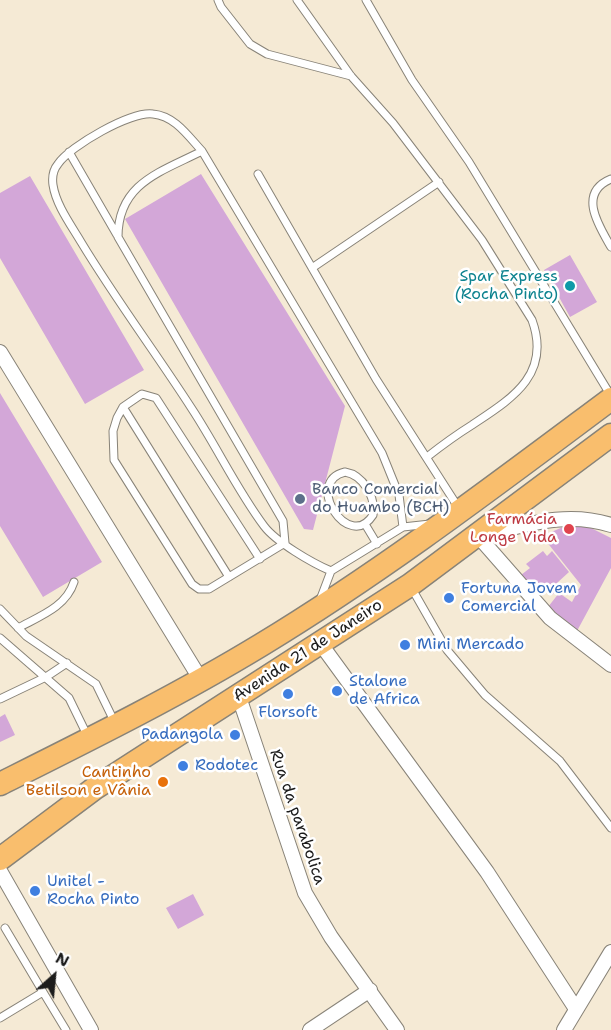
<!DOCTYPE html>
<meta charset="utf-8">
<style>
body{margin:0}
#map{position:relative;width:611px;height:1030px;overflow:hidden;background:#f5ead5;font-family:"Shantell Sans",sans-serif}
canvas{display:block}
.north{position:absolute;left:24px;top:946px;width:60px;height:60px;-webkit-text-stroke:4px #fff;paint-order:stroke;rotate:27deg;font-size:16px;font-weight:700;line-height:24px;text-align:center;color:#1c1c1c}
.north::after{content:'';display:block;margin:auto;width:21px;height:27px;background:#1c1c1c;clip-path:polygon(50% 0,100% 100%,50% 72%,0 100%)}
</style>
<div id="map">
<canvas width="611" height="1030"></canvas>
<div class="north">N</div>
</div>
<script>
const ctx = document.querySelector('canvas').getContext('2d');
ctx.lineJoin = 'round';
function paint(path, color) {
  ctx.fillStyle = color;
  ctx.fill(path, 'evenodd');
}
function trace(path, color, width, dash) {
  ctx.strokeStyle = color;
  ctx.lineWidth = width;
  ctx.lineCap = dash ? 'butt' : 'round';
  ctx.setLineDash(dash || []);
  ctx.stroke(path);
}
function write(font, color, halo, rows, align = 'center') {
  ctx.font = font + ' "Shantell Sans",sans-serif';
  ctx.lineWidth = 5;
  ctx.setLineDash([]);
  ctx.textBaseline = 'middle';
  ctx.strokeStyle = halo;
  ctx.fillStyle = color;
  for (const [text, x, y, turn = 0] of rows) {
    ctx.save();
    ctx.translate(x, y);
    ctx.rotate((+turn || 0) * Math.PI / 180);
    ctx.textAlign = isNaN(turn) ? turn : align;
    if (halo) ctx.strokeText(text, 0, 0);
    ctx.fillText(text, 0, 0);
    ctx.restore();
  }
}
const building = new Path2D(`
 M 201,174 L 345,406 L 313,530 L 304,529 L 125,219 Z
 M 30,176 L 144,370 L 85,404 L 0,258 L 0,193 Z
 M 570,255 L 597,302 L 570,317 L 544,270 Z
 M 0,393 L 102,562 L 43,597 L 0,526 Z
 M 577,521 L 611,538 L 611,568 L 577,631 L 548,607 L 559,593 L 572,602 L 581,585 L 542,536 Z
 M 543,551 L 547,556 L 552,551 L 569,572 L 557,583 L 561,587 L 552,595 L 547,589 L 539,596 L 521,575 L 530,568 L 526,564 Z
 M 5,714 L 15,735 L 0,742 L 0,717 Z
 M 193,894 L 204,915 L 178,929 L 166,908 Z`);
const lane = new Path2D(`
 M 218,0 L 221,7 L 250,44 L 267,54 L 351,76
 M 297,0 L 351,76 L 393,123 L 482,240 L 532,320 C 552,375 511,399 472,425 C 456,435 441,446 427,457
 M 366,0 L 412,80 L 469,162 L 611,396
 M 202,151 C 161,172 118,183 118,237 L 283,521 L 285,543
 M 69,152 L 117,235
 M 258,174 L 376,379 L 458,507
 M 611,179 C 577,193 599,226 611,247
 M 312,268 L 439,182
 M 123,407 L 229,577
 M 345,472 C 363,475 376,497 373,515 C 349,553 303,482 345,472 Z
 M 365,524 L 377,544
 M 260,559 L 156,398 L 142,394 L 123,407 L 117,418 L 113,431 L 114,460 L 192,584 L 199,589 L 209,589 L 285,543
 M 331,571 C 312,563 276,542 264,526 C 237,490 217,447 192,409 C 156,353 116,300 81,242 C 71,225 56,205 53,185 C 52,178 53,170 58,164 C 70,146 131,111 153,114 C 175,116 188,136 202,151 L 382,453 L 399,495 L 403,527
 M 411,587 L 447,650 L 485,695 L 560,761 L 611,828
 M 320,600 L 331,571 L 403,527 L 430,524
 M 0,609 L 26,636 L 96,684 L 115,723
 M 18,628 C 40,616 66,607 74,582
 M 0,638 L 69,698 L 88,737
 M 0,699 L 46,677 L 67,663
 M 5,928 L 43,992
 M 0,1018 L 43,992 L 66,1030`);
const street = new Path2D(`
 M 0,352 L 201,680
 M 611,525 C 565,510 523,526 478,536 L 550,618 L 611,665
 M 320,643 L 487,872 L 576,1009
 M 239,697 L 305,893 L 331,937 L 397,1030
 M 0,871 L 91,1030
 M 310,1030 L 370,990
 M 564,1030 L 611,952`);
const primary = new Path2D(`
 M 0,784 C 88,740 177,696 261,645 C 383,571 497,484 611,399
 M 0,859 L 95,788 L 410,585 L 611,435`);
const markers = [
 [570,286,6,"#0f9aa8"],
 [300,499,6,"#5c6f8a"],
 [569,529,6,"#e0444e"],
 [449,598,6,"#3f7fe0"],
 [405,645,6,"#3f7fe0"],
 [337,691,6,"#3f7fe0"],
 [288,694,6,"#3f7fe0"],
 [235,735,6,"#3f7fe0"],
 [183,766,6,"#3f7fe0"],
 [163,782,6,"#e8710a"],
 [35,891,6,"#3f7fe0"]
];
const cultureNames = [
 ["Spar Express",558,277],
 ["(Rocha Pinto)",558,295]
];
const serviceNames = [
 ["Banco Comercial",312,490],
 ["do Huambo (BCH)",312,508]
];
const healthNames = [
 ["Farmácia",557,520],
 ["Longe Vida",557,538]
];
const shopNames = [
 ["Fortuna Jovem",461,589],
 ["Comercial",461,607],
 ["Mini Mercado",417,645],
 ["Stalone",349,682],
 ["de Africa",349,700],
 ["Florsoft",288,713,"center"],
 ["Padangola",223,735,"right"],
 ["Rodotec",195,766],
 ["Unitel -",47,882],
 ["Rocha Pinto",47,900]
];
const streetNames = [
 ["Avenida 21 de Janeiro",308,651,-33],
 ["Rua da parabolica",297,817,71]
];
const foodNames = [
 ["Cantinho",151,773],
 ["Betilson e Vânia",151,791]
];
paint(building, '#d3a7d8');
trace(lane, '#888378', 9);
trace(street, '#888378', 16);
trace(primary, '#888378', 25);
trace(lane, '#fff', 7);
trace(street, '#fff', 14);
trace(primary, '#f9be6d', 22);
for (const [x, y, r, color] of markers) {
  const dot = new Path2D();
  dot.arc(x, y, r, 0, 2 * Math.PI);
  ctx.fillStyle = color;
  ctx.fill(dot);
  trace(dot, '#fff', 2);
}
write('16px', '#0d838f', '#fff', cultureNames, 'right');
write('16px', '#4e5e75', '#fff', serviceNames, 'left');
write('16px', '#be3a42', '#fff', healthNames, 'right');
write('16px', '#366cbe', '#fff', shopNames, 'left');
write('16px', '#1c1c1c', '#fff', streetNames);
write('16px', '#c56008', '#fff', foodNames, 'right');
</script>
